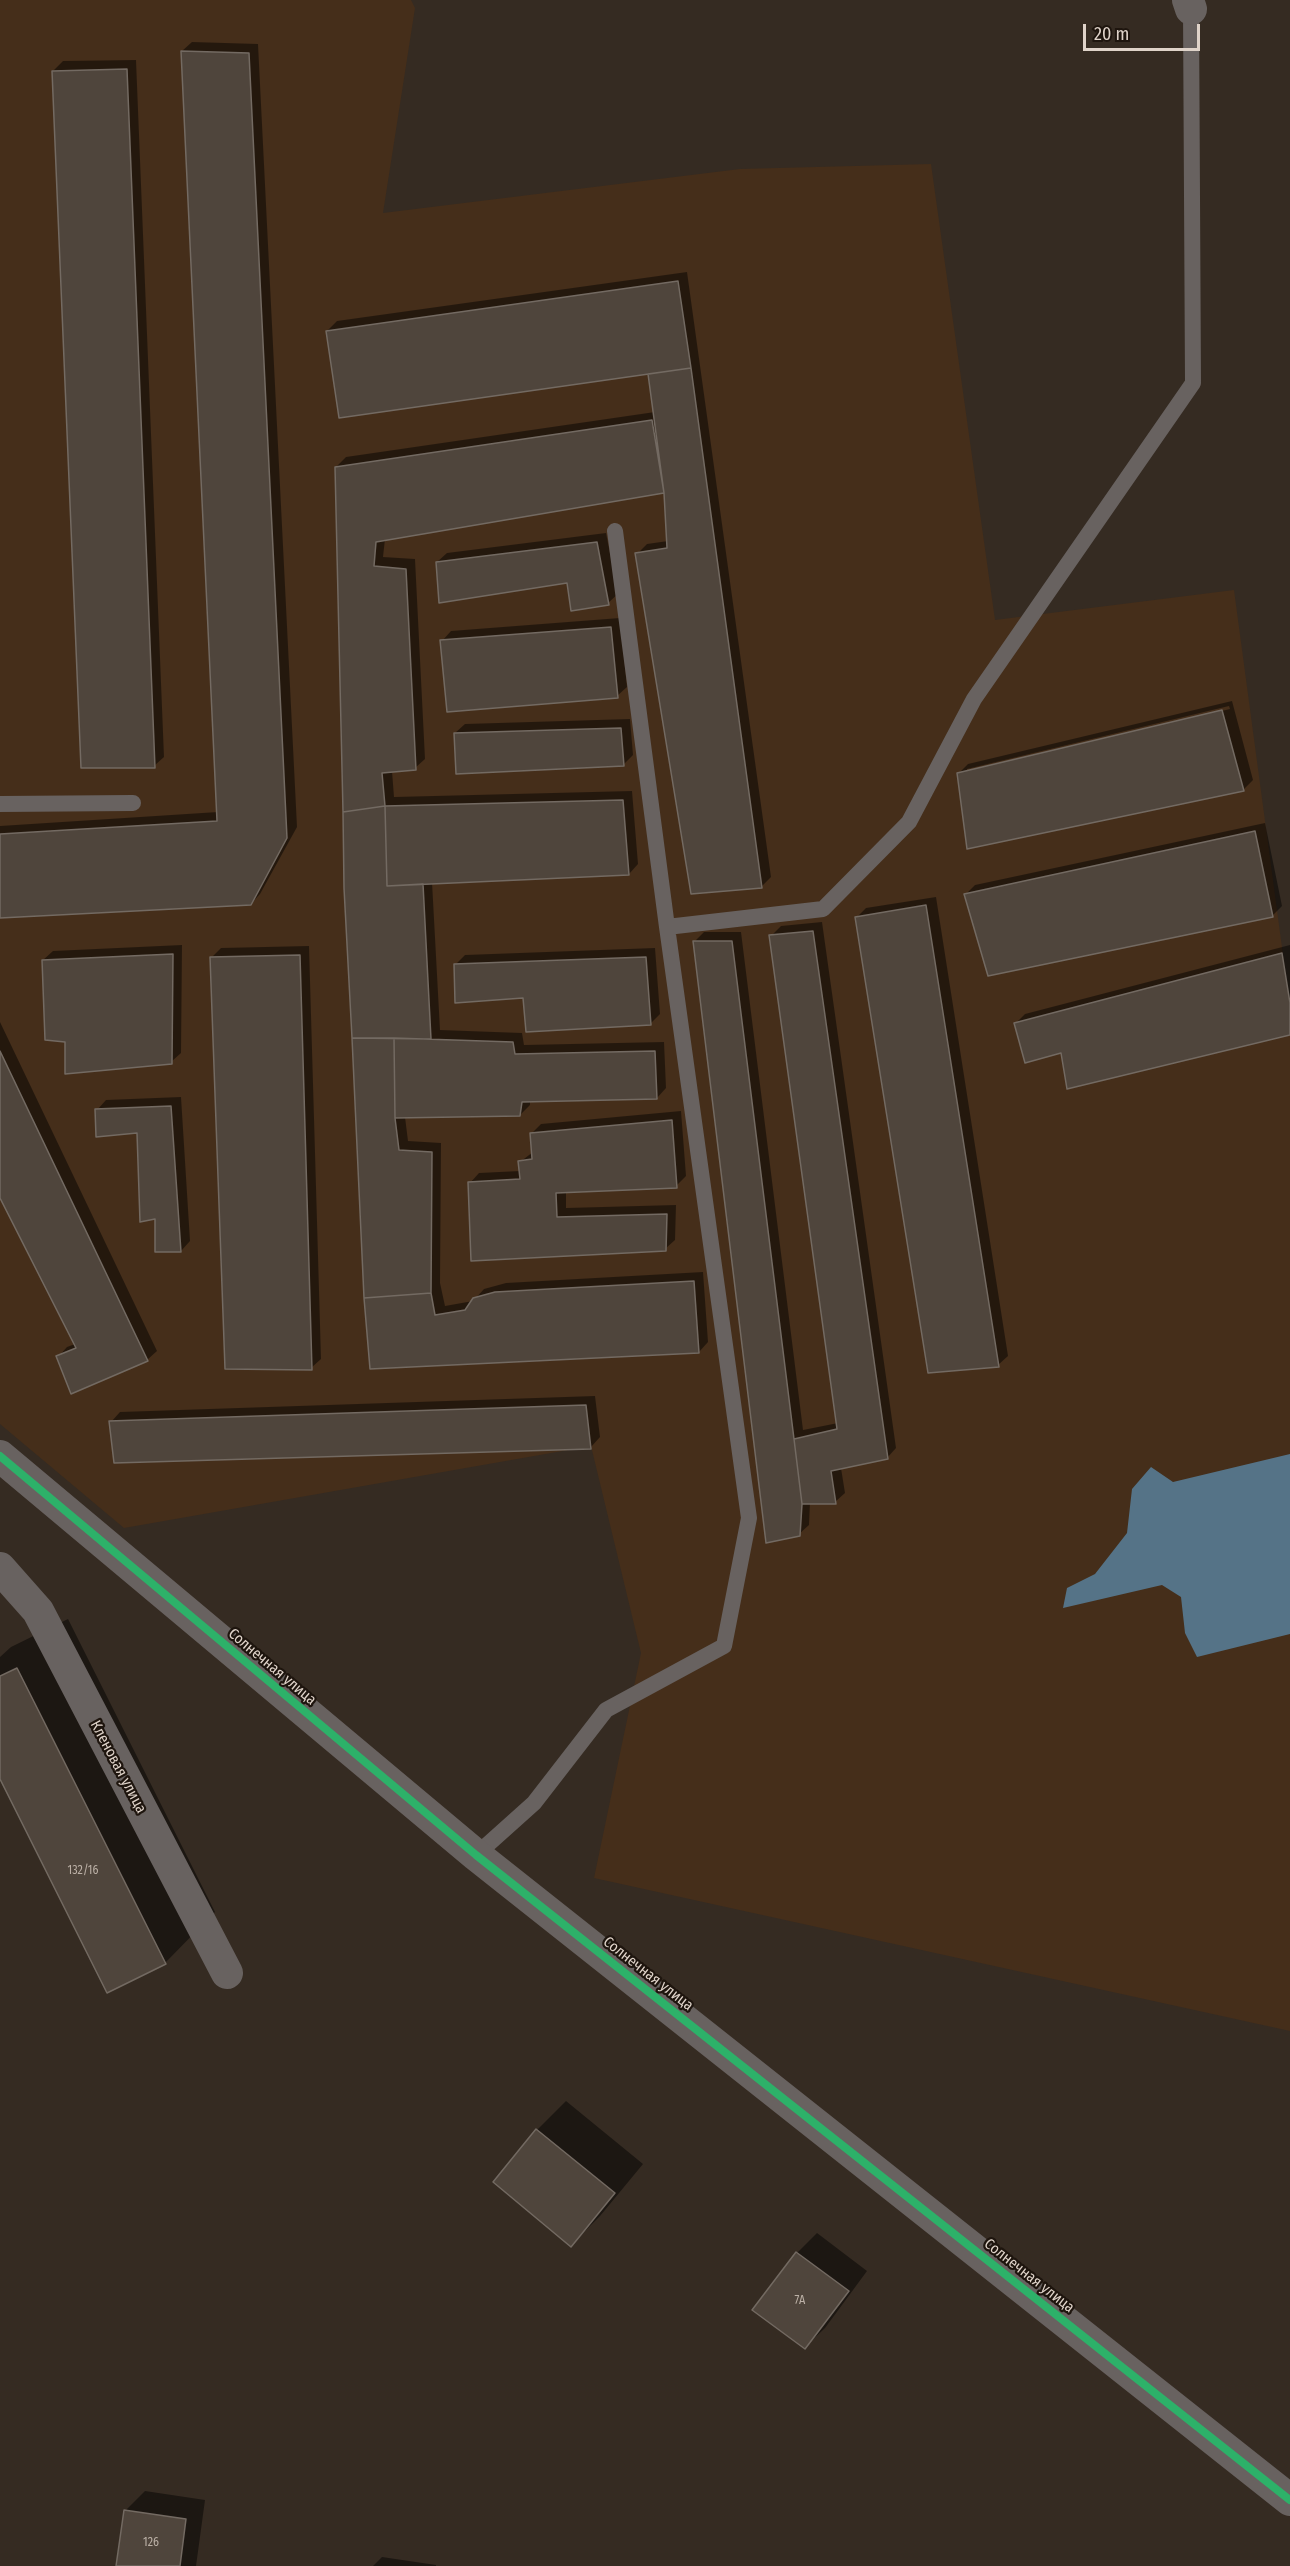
<!DOCTYPE html>
<meta charset="utf-8">
<style>
body{margin:0}
#map{position:relative;width:1290px;height:2566px;overflow:hidden;background:#352b22;font-family:"Fira Sans Condensed",sans-serif}
canvas{display:block}
.scale{position:absolute;left:1083px;top:24px;width:117px;height:27px;box-sizing:border-box;border:3px solid #dfd3c9;border-top:0;padding-left:8px;font-size:18px;line-height:21px;white-space:nowrap;color:#dfd3c9;-webkit-text-stroke:4px #1e150e;paint-order:stroke}
</style>
<div id="map">
<canvas width="1290" height="2566"></canvas>
<div class="scale">20 m</div>
</div>
<script>
const ctx = document.querySelector('canvas').getContext('2d');
ctx.lineJoin = 'round';
function paint(path, color) {
  ctx.fillStyle = color;
  ctx.fill(path, 'evenodd');
}
function trace(path, color, width, dash) {
  ctx.strokeStyle = color;
  ctx.lineWidth = width;
  ctx.lineCap = dash ? 'butt' : 'round';
  ctx.setLineDash(dash || []);
  ctx.stroke(path);
}
function write(font, color, halo, rows, align = 'center') {
  ctx.font = font + ' "Fira Sans Condensed",sans-serif';
  ctx.lineWidth = 4.5;
  ctx.setLineDash([]);
  ctx.textBaseline = 'middle';
  ctx.strokeStyle = halo;
  ctx.fillStyle = color;
  for (const [text, x, y, turn = 0] of rows) {
    ctx.save();
    ctx.translate(x, y);
    ctx.rotate((+turn || 0) * Math.PI / 180);
    ctx.textAlign = isNaN(turn) ? turn : align;
    if (halo) ctx.strokeText(text, 0, 0);
    ctx.fillText(text, 0, 0);
    ctx.restore();
  }
}
const built = new Path2D(`
 M 0,0 L 411,0 L 415,8 L 383,213 L 740,169 L 931,164 L 995,620 L 1234,590 L 1290,1007 L 1290,2031 L 594,1878 L 641,1653 L 591,1446 L 124,1528 L 0,1424 Z`);
const water = new Path2D(`
 M 1290,1454 L 1290,1634 L 1197,1657 L 1185,1633 L 1181,1597 L 1162,1585 L 1063,1608 L 1067,1588 L 1095,1574 L 1127,1533 L 1132,1489 L 1151,1467 L 1173,1482 Z`);
const shadow = new Path2D(`
 M 192,42 L 258,44 L 297,827 L 260,894 L 251,904 L 0,916 L 0,826 L 218,812 L 182,51 Z
 M 136,60 L 164,757 L 154,766 L 53,71 L 63,61 Z
 M 687,272 L 771,877 L 761,887 L 637,554 L 647,544 L 668,541 L 666,491 L 385,539 L 383,557 L 415,559 L 425,759 L 415,768 L 392,771 L 394,797 L 632,791 L 638,864 L 629,874 L 432,882 L 440,1030 L 522,1033 L 524,1045 L 664,1042 L 666,1088 L 657,1098 L 530,1101 L 530,1105 L 520,1115 L 405,1117 L 408,1141 L 441,1143 L 440,1283 L 445,1306 L 473,1301 L 484,1289 L 506,1283 L 703,1272 L 708,1342 L 699,1352 L 371,1367 L 336,467 L 346,457 L 655,412 L 650,373 L 327,331 L 337,321 Z
 M 606,533 L 618,594 L 608,603 L 568,581 L 437,562 L 447,553 Z
 M 620,618 L 627,687 L 617,696 L 442,641 L 451,631 Z
 M 1232,701 L 1253,780 L 1244,789 L 968,848 L 958,774 L 968,764 ZM 1229,706 L 1230,709 L 967,773 L 967,769 Z
 M 630,719 L 633,755 L 623,765 L 455,733 L 465,724 Z
 M 1265,823 L 1282,906 L 1272,916 L 966,894 L 975,885 Z
 M 936,897 L 1008,1356 L 998,1365 L 856,918 L 866,908 Z
 M 822,922 L 896,1448 L 887,1458 L 841,1468 L 845,1493 L 835,1502 L 810,1502 L 809,1525 L 799,1534 L 695,941 L 704,932 L 741,932 L 803,1430 L 838,1423 L 771,936 L 781,926 Z
 M 182,945 L 181,1053 L 171,1062 L 67,1040 L 43,960 L 53,951 Z
 M 1290,945 L 1290,1033 L 1062,1051 L 1016,1023 L 1025,1014 Z
 M 309,946 L 321,1359 L 311,1368 L 211,958 L 221,948 Z
 M 655,948 L 660,1014 L 650,1024 L 525,996 L 455,965 L 465,955 Z
 M 0,1022 L 157,1351 L 147,1360 L 58,1357 L 67,1347 L 75,1344 L 0,1195 Z
 M 181,1097 L 190,1241 L 181,1251 L 138,1131 L 97,1110 L 106,1100 Z
 M 681,1111 L 686,1176 L 676,1186 L 566,1191 L 566,1208 L 676,1205 L 675,1240 L 665,1249 L 473,1259 L 470,1183 L 479,1173 L 520,1171 L 520,1162 L 533,1152 L 531,1134 L 541,1124 Z
 M 595,1396 L 600,1437 L 591,1447 L 115,1461 L 111,1422 L 120,1412 Z
 M 68,1619 L 215,1912 L 165,1963 L 0,1776 L 0,1657 L 11,1647 Z
 M 566,2101 L 643,2164 L 600,2216 L 571,2245 L 495,2182 L 537,2130 Z
 M 817,2233 L 867,2271 L 825,2328 L 805,2347 L 797,2253 Z
 M 145,2491 L 205,2500 L 196,2566 L 117,2566 L 125,2511 Z
 M 382,2557 L 436,2565 L 436,2566 L 373,2566 Z`);
const building = new Path2D(`
 M 181,51 L 249,53 L 287,838 L 251,905 L 0,918 L 0,834 L 217,821 Z
 M 127,69 L 155,768 L 81,768 L 52,71 Z
 M 678,281 L 691,368 L 339,418 L 326,331 Z
 M 691,368 L 762,888 L 691,894 L 635,553 L 667,548 L 664,493 L 648,374 Z
 M 652,420 L 664,493 L 376,542 L 374,566 L 406,569 L 416,770 L 382,773 L 385,806 L 343,812 L 335,467 Z
 M 597,542 L 609,605 L 571,611 L 567,583 L 439,603 L 436,562 Z
 M 611,627 L 618,698 L 447,712 L 440,640 Z
 M 1222,710 L 1244,791 L 967,849 L 957,773 Z
 M 621,728 L 624,766 L 456,774 L 454,733 Z
 M 623,800 L 629,875 L 387,886 L 385,806 Z
 M 385,806 L 387,886 L 423,884 L 431,1039 L 352,1038 L 344,888 L 343,812 Z
 M 1255,831 L 1273,917 L 988,976 L 964,894 Z
 M 926,905 L 999,1367 L 928,1373 L 855,917 Z
 M 813,931 L 888,1459 L 831,1471 L 836,1504 L 802,1504 L 794,1439 L 837,1429 L 769,935 Z
 M 693,941 L 732,941 L 794,1439 L 802,1504 L 800,1536 L 766,1543 Z
 M 1282,953 L 1290,1003 L 1290,1035 L 1067,1089 L 1061,1053 L 1025,1063 L 1014,1023 Z
 M 173,954 L 172,1064 L 65,1074 L 65,1042 L 45,1040 L 42,960 Z
 M 300,955 L 312,1370 L 225,1369 L 210,957 Z
 M 646,957 L 651,1025 L 526,1032 L 523,998 L 455,1003 L 454,964 Z
 M 352,1038 L 394,1038 L 395,1118 L 399,1150 L 432,1152 L 431,1293 L 364,1298 Z
 M 394,1038 L 513,1042 L 515,1054 L 655,1051 L 657,1099 L 522,1102 L 520,1116 L 395,1118 Z
 M 0,1051 L 148,1361 L 71,1394 L 56,1356 L 76,1348 L 0,1198 Z
 M 171,1106 L 181,1252 L 155,1252 L 155,1219 L 140,1222 L 137,1133 L 96,1137 L 95,1109 Z
 M 672,1120 L 677,1188 L 556,1193 L 557,1217 L 667,1214 L 666,1251 L 471,1261 L 468,1182 L 520,1179 L 518,1161 L 532,1159 L 530,1133 Z
 M 694,1281 L 699,1353 L 370,1369 L 364,1298 L 431,1293 L 435,1315 L 465,1310 L 473,1298 L 495,1292 Z
 M 586,1405 L 591,1449 L 114,1463 L 109,1421 Z
 M 17,1668 L 166,1964 L 107,1993 L 0,1779 L 0,1676 Z
 M 536,2129 L 615,2193 L 571,2247 L 493,2182 Z
 M 796,2252 L 849,2291 L 805,2349 L 752,2310 Z
 M 124,2510 L 186,2519 L 180,2566 L 116,2566 Z`);
const service = new Path2D(`
 M 615,531 L 667,927 L 823,909 L 909,822 L 974,699 L 1193,383 L 1191,9
 M 0,804 L 133,803
 M 476,1855 L 534,1803 L 606,1710 L 724,1646 L 749,1518 L 667,927`);
const minor = new Path2D(`
 M 1188,0 L 1191,9
 M 0,1456 L 476,1855 L 1290,2500
 M 0,1568 L 38,1611 L 227,1973`);
const cycleway = new Path2D(`
 M 0,1456 L 476,1855 L 1290,2500`);
const numberNames = [
 ["132/16",83,1871],
 ["7А",800,2301],
 ["126",151,2543]
];
const streetNames = [
 ["Солнечная улица",272,1667,40],
 ["Кленовая улица",118,1767,62],
 ["Солнечная улица",648,1974,38],
 ["Солнечная улица",1029,2276,38]
];
paint(built, '#452e1a');
paint(water, '#557387');
paint(shadow, '#0007');
paint(building, '#4f453c');
trace(building, '#736a62', 1.5);
trace(service, '#686260', 16);
trace(minor, '#686260', 32);
trace(cycleway, '#2db169', 8);
write('12px', '#bbb0a6', null, numberNames);
write('15px', '#dfd3c9', '#1e150e', streetNames);
</script>
